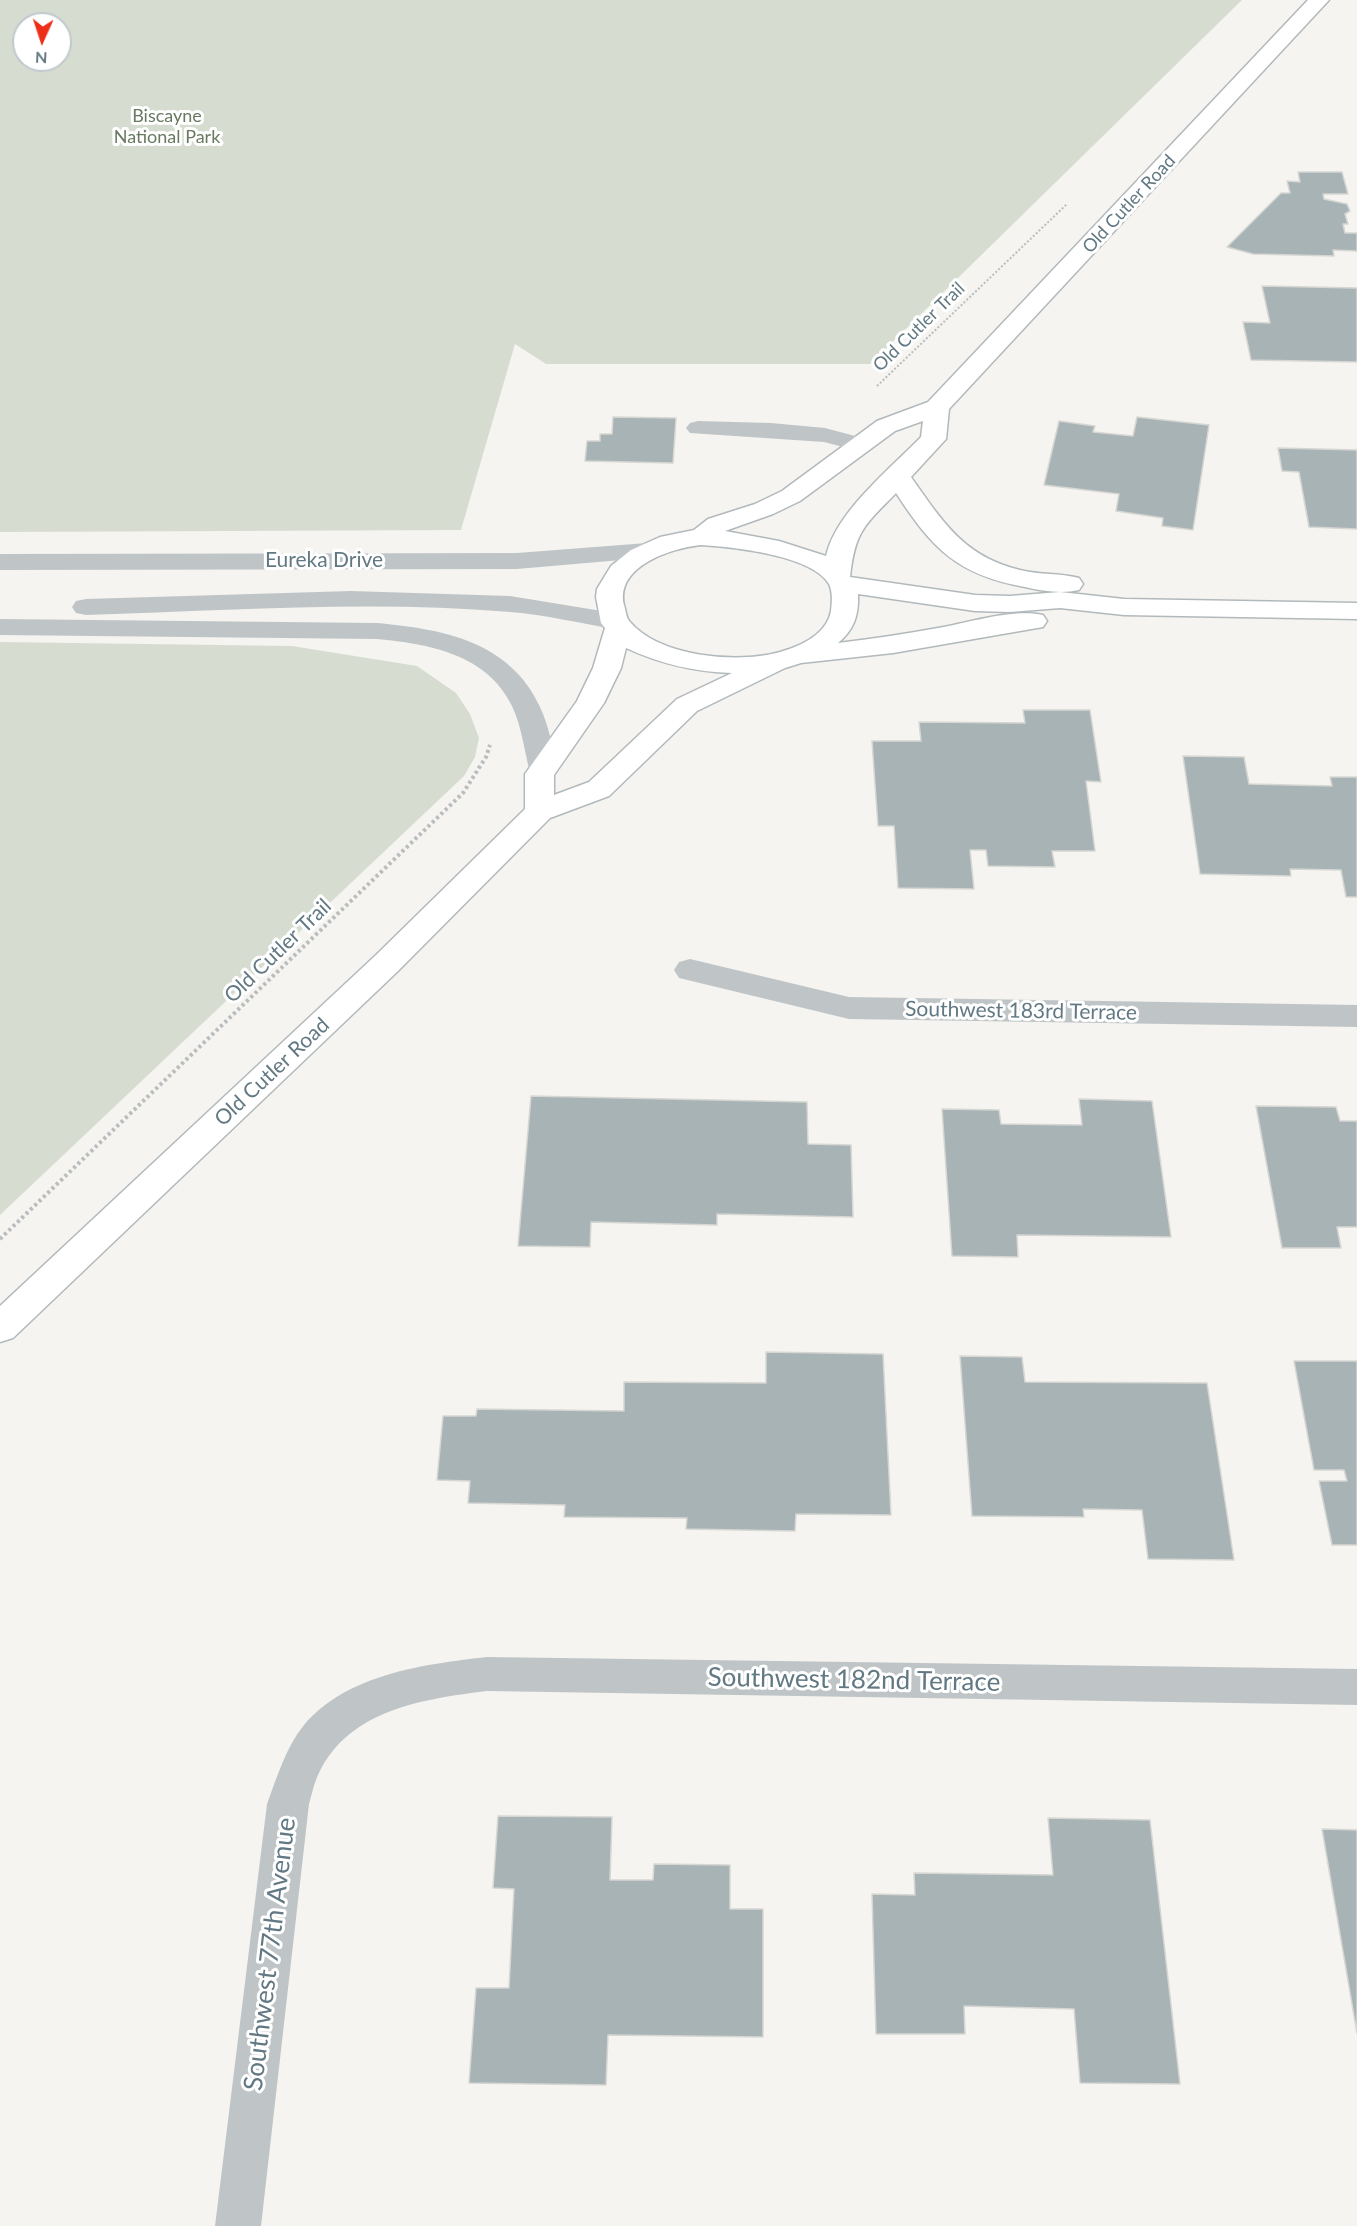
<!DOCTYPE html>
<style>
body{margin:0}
#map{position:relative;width:1357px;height:2226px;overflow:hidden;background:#f5f4f0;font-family:Lato,sans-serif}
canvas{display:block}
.north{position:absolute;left:12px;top:12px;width:60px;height:60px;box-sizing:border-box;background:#fff;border:2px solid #c0c9cd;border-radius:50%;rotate:183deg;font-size:16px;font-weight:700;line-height:24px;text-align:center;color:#627983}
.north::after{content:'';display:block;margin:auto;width:21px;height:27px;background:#ee2e17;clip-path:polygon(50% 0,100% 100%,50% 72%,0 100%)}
</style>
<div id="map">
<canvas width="1357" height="2226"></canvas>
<div class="north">N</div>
</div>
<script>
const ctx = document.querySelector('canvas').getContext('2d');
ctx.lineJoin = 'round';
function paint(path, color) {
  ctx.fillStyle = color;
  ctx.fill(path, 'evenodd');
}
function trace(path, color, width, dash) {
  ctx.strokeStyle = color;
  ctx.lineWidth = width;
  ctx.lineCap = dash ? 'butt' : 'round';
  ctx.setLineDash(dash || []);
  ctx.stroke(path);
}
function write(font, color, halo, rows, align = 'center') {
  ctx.font = font + ' Lato,sans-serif';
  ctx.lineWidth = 6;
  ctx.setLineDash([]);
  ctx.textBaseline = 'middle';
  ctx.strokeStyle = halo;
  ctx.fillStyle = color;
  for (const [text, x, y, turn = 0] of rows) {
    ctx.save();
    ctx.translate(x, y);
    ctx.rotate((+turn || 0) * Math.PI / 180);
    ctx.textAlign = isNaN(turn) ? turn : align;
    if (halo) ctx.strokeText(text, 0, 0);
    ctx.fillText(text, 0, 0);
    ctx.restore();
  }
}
const green = new Path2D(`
 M 0,0 L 1242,0 L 870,364 L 546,364 L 515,344 L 461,530 L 0,532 ZM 24,24 L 60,24 L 60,60 L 24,60 Z
 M 0,642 L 292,646 L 417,666 L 456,693 L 470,714 L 479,738 L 475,757 L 464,776 L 0,1215 Z`);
const building = new Path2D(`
 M 1298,172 L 1342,172 L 1348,194 L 1323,194 L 1324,199 L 1347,204 L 1350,211 L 1345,214 L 1348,224 L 1343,224 L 1345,233 L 1357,233 L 1357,251 L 1333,250 L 1334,256 L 1253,254 L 1227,247 L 1281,193 L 1290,193 L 1287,181 L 1300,182 Z
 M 1262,286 L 1357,288 L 1357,362 L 1251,360 L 1243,322 L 1270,323 Z
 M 613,417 L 676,418 L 673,463 L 585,461 L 587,441 L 600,441 L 600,434 L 612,434 Z
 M 1137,417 L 1209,425 L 1193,530 L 1162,526 L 1163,518 L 1116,511 L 1119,494 L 1044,485 L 1059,421 L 1095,426 L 1093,432 L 1133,436 Z
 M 1278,448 L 1357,450 L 1357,529 L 1309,527 L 1299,472 L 1282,471 Z
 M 1023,710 L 1090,710 L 1101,782 L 1086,781 L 1095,851 L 1052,851 L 1055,867 L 988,866 L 986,850 L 970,850 L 974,889 L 898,888 L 894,826 L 878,826 L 872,741 L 921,741 L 919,722 L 1025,723 Z
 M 1183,756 L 1244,757 L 1249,784 L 1332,786 L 1330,777 L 1357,777 L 1357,897 L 1346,897 L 1341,870 L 1290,869 L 1291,876 L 1200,874 Z
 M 531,1096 L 807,1102 L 808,1144 L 851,1145 L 853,1217 L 717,1214 L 717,1225 L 591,1222 L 590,1247 L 518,1246 Z
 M 1079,1099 L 1152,1101 L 1171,1237 L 1017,1235 L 1018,1257 L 952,1256 L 942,1109 L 999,1110 L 1001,1124 L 1082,1125 Z
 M 1256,1106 L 1336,1107 L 1340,1121 L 1357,1121 L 1357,1227 L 1337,1227 L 1341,1248 L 1282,1248 Z
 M 766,1352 L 883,1354 L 891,1515 L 796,1514 L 795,1531 L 686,1529 L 687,1518 L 564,1517 L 565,1505 L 468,1503 L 470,1481 L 437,1480 L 443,1416 L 476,1416 L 477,1409 L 624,1411 L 624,1382 L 766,1383 Z
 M 960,1356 L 1022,1357 L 1025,1382 L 1207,1383 L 1234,1560 L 1148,1559 L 1142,1510 L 1083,1509 L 1084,1517 L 972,1516 Z
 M 1294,1361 L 1357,1361 L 1357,1545 L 1332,1545 L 1319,1481 L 1347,1481 L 1344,1470 L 1314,1470 Z
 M 498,1816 L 612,1817 L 610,1880 L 653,1880 L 654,1864 L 730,1865 L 730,1909 L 763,1909 L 763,2037 L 608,2035 L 606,2085 L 469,2083 L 476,1988 L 509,1988 L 514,1889 L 493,1888 Z
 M 1048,1818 L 1150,1820 L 1180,2084 L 1080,2083 L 1074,2009 L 964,2006 L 965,2034 L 876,2034 L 872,1894 L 915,1895 L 914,1873 L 1053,1875 Z
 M 1322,1829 L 1357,1830 L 1357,2033 Z`);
const pathFar1 = new Path2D(`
 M 877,386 L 1067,204`);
const path = new Path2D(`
 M 0,1239 L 463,793 L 486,757 L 490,745`);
const service = new Path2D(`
 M 698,421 L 771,423 L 825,428 L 870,440 L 874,445 L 870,450 L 862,452 L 824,442 L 690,433 L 686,428 L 690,423 Z`);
const minor = new Path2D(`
 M 647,543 L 656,545 L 660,551 L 656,557 L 517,569 L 0,570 L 0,554 L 517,553 Z
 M 351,591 L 510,596 L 614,613 L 624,615 L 628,621 L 624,627 L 614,629 C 580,623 545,615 510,612 C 369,600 227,611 86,615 L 76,613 L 72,607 L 76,601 L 86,599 Z
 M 0,619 L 377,623 C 442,629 510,641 540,707 C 549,726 553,748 557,769 L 553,776 L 543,778 L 533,776 L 529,769 C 524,748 521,725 512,706 C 487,654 429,644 377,639 L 0,635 Z
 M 690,959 L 849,997 L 1357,1005 L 1357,1027 L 849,1019 L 679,978 L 674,970 L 679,962 Z
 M 487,1657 L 1357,1669 L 1357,1705 L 487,1691 C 424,1699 350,1709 319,1773 C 314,1783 312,1794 309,1804 L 261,2226 L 215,2226 L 267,1804 C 277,1777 286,1747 304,1725 C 347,1674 425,1664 487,1657 Z`);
const secondary = new Path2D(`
 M 1308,0 L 1329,0 L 949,409 L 946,439 L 911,477 C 942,521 964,557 1020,570 C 1040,575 1060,573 1079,578 L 1083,584 L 1079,590 C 1062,594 1042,591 1025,587 C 957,575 932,548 896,493 C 865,525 855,530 850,577 L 975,595 L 1010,596 L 1060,592 L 1124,599 L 1357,603 L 1357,619 L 1124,615 L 1060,608 L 1010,612 L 975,611 L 858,594 C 859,615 854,630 838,643 C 872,639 905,634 938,628 C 967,623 1014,608 1043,615 L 1047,621 L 1043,627 L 893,653 L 801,663 L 785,668 L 697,711 L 609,796 L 550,818 L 398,971 L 13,1338 L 0,1342 L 0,1306 L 376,955 L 525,809 L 525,774 L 577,701 L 593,668 L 605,628 L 601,623 L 596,597 L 597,589 L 611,566 L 631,550 L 660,537 L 694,530 L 708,519 L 755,504 L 782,491 L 877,421 L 928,402 ZM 923,421 L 921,437 C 889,470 836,512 826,556 L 779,541 L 725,531 L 773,514 L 800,501 L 895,431 ZM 701,545 C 732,547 812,555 829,584 C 833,592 832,603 831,611 C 827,634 801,646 780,652 C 738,664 660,657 630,622 C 626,618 626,611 624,605 C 615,566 672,548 701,545 ZM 626,648 C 661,664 694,672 732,673 L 677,699 L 589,782 L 554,795 L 554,775 L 604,703 L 621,668 Z`);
const farParknames = [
 ["Biscayne",167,116],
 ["National Park",167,137]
];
const farStreetnames = [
 ["Old Cutler Road",1129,204,-47],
 ["Old Cutler Trail",919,327,-44]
];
const streetNames = [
 ["Eureka Drive",324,560],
 ["Old Cutler Trail",278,951,-44],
 ["Southwest 183rd Terrace",1021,1011,1],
 ["Old Cutler Road",272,1072,-43]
];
const nearStreetnames = [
 ["Southwest 182nd Terrace",854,1680,1],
 ["Southwest 77th Avenue",270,1954,-83]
];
paint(green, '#d7dcd1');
paint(building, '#a8b3b6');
trace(building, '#d6d6d3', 1.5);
trace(secondary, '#b2b9bc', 3);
trace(pathFar1, '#b9bdbf', 2, [2, 2]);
trace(path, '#b9bdbf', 4, [3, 3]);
paint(service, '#bfc5c7');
paint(minor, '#bfc5c7');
paint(secondary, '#fff');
write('18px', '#697a61', '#fff', farParknames);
write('18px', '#627983', '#fff', farStreetnames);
write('21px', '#627983', '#fff', streetNames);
write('26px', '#627983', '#fff', nearStreetnames);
</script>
